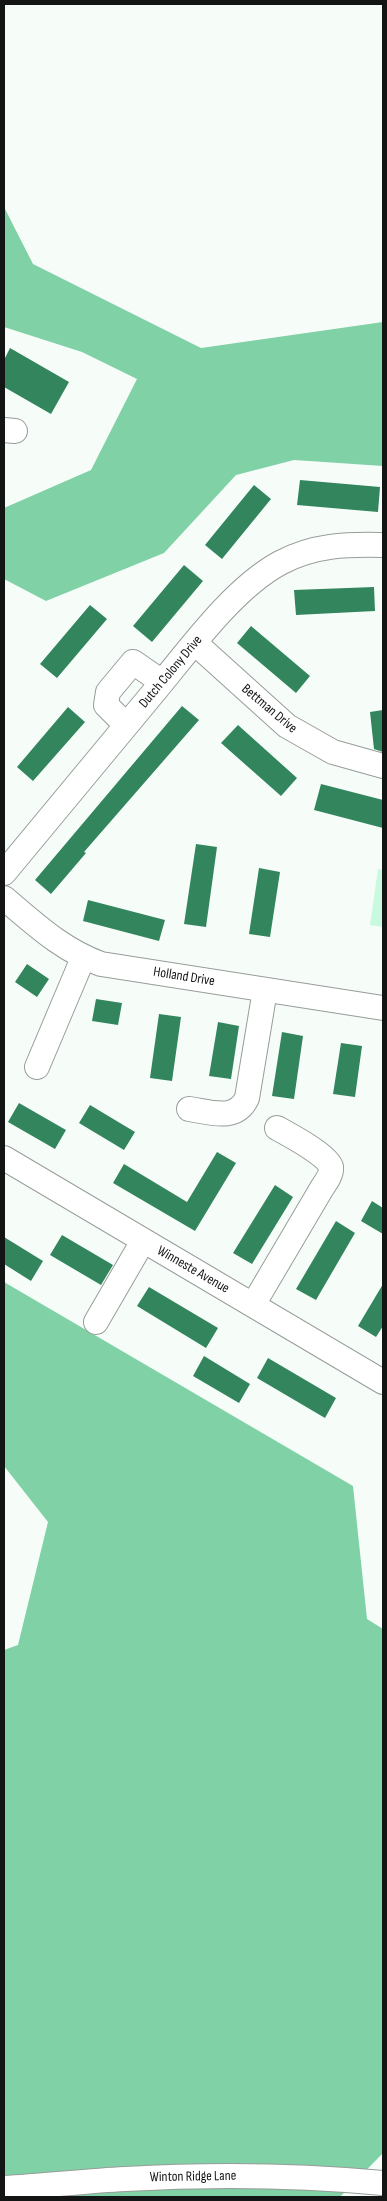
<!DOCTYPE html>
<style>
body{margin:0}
#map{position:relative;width:387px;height:2201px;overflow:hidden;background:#f6fdf9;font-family:"Sofia Sans Condensed",sans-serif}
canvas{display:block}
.frame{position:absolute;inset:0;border:5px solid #131514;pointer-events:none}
</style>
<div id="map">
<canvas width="387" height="2201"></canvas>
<div class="frame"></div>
</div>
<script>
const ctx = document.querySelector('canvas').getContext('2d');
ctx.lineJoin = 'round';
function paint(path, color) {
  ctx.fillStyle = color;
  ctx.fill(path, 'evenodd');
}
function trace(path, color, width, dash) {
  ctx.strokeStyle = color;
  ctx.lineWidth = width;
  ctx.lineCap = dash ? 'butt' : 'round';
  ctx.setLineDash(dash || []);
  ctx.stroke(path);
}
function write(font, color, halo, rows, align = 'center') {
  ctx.font = font + ' "Sofia Sans Condensed",sans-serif';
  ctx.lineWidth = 4;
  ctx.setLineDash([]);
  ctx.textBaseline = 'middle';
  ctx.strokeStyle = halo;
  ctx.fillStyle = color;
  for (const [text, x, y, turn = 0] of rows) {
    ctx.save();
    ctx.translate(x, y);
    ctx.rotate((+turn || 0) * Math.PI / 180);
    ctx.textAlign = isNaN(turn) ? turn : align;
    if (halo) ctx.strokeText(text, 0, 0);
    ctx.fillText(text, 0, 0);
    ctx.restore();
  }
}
const green = new Path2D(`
 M 378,869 L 383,870 L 383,927 L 370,925 Z`);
const forest = new Path2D(`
 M 4,207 L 33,264 L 201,348 L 383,322 L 383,466 L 294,460 L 236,475 L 164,553 L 46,601 L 4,579 L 4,508 L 91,470 L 137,379 L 82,352 L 4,327 Z
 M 4,1282 L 353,1486 L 367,1619 L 383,1629 L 383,2153 L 340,2197 L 4,2197 L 4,1650 L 18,1645 L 48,1522 L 4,1466 Z`);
const building = new Path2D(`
 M 10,348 L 69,382 L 51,414 L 4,387 L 4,360 Z
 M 300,480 L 380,487 L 378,512 L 297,505 Z
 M 254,485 L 271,499 L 222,559 L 205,545 Z
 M 184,565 L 203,581 L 152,642 L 133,626 Z
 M 374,587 L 375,611 L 296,615 L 294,590 Z
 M 90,605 L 107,619 L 57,678 L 40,664 Z
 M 251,626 L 310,676 L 296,693 L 237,643 Z
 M 182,706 L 199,720 L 84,852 L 86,853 L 51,894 L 35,880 Z
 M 68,707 L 85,722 L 33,781 L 17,767 Z
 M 383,710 L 383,752 L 374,749 L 370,712 Z
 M 238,725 L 297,778 L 281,796 L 221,743 Z
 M 321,784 L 383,800 L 383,828 L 314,810 Z
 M 196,844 L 217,847 L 206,927 L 184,924 Z
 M 259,868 L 280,872 L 270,937 L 249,934 Z
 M 88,900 L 165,920 L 159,941 L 83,921 Z
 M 27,964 L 49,979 L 37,997 L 15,982 Z
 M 96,999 L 122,1003 L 118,1025 L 92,1021 Z
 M 159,1014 L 181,1017 L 172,1081 L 150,1078 Z
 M 218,1022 L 239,1026 L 231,1079 L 209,1076 Z
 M 282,1032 L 303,1036 L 294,1099 L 272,1096 Z
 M 341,1043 L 362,1046 L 355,1097 L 333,1094 Z
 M 19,1103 L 66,1130 L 55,1149 L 8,1122 Z
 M 90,1105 L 135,1132 L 124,1150 L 79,1123 Z
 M 217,1152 L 236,1163 L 195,1231 L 113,1183 L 124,1164 L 187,1202 Z
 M 275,1185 L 293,1197 L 252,1264 L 233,1253 Z
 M 372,1201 L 383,1208 L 383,1234 L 361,1221 Z
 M 336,1221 L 355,1233 L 316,1300 L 296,1289 Z
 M 62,1235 L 113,1265 L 101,1285 L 50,1255 Z
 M 4,1237 L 43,1261 L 31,1281 L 4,1264 Z
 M 383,1284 L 383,1326 L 376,1337 L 358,1326 Z
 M 149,1287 L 218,1328 L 206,1348 L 137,1306 Z
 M 204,1356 L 250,1384 L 239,1403 L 193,1376 Z
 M 268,1358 L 336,1398 L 325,1418 L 257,1378 Z`);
const minor = new Path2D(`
 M 4,430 L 15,431
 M 195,643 L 287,726 L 333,752 L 383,766
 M 126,725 L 106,705 L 108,692 L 133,662 L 162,682
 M 4,873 C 55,811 107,749 159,686 C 192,646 234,588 280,563 C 313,545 347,544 383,545
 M 4,898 C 35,924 62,950 101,964 L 383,1008
 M 37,1067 L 83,958
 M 189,1109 C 210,1112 236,1122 247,1098 L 265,990
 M 4,1158 L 383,1382
 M 253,1305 L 322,1188 C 326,1182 332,1174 331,1167 C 329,1156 288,1134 277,1128
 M 96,1322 L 143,1241
 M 4,2188 C 44,2186 85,2181 125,2179 C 211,2174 298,2175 383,2183`);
const streetNames = [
 ["Dutch Colony Drive",171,672,-50],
 ["Bettman Drive",269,709,40],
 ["Holland Drive",184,977,9],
 ["Winneste Avenue",193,1270,30],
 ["Winton Ridge Lane",193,2177,-1]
];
paint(green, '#c9f9de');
paint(forest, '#80d1a6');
paint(building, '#33855e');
trace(minor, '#979d99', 26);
trace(minor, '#fff', 24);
write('14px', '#131514', '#fff', streetNames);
</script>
